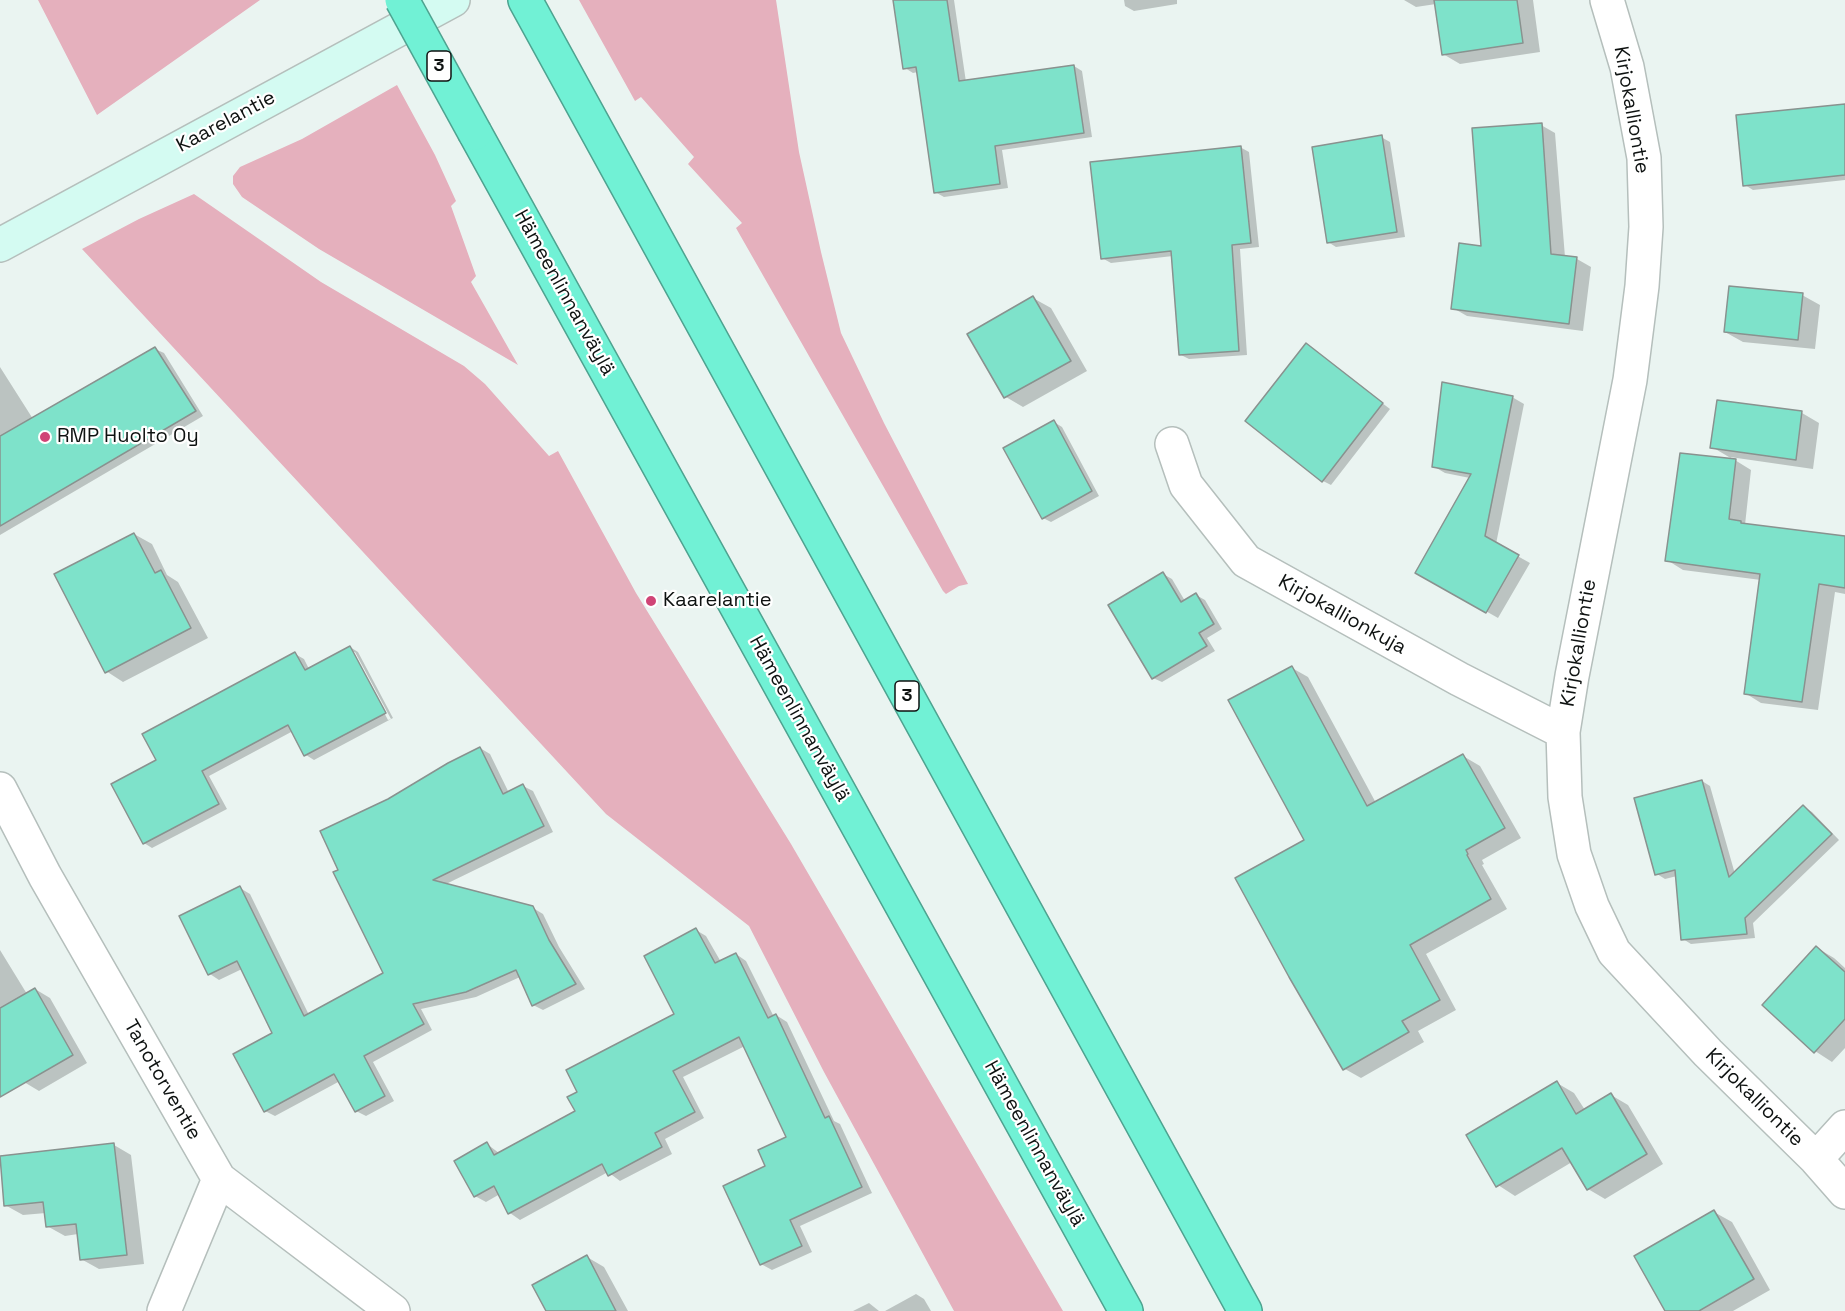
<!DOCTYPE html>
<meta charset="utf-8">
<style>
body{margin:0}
canvas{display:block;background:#eaf4f1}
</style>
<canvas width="1845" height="1311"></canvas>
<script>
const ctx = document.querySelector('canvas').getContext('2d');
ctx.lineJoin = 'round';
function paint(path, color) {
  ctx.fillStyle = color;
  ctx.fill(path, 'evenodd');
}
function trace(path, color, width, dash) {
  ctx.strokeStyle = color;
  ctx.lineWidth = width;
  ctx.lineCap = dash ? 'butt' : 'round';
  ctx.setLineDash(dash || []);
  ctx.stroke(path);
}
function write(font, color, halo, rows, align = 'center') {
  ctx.font = font + ' "Space Grotesk",sans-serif';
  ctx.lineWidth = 4.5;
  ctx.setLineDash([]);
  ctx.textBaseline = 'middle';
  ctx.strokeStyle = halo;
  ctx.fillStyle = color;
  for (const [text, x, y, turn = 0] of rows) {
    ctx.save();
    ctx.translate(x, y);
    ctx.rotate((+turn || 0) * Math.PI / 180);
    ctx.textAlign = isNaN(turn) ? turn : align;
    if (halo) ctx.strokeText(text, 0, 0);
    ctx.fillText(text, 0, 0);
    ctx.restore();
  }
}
const green = new Path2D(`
 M 38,0 L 260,0 L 97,115 Z
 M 579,0 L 776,0 L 799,152 L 821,252 L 841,333 L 884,423 L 968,584 L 959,586 L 946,594 L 943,591 L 736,228 L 742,223 L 688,164 L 694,157 L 641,97 L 635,101 Z
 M 397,85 L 435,155 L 456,201 L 451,206 L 476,276 L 471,282 L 518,365 L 319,249 L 242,197 L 233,184 L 233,176 L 240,167 L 302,139 Z
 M 194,194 L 321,282 L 464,366 L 485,384 L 549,456 L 558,451 L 636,593 L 791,844 L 1063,1311 L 954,1311 L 824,1072 L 749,926 L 606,814 L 82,249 L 139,219 Z`);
const shadow = new Path2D(`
 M 901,0 L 954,0 L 966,82 L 1074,66 L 1082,71 L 1092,137 L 1002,150 L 1008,188 L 944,197 L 935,192 L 918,72 L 913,73 L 905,68 Z
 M 1124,0 L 1177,0 L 1177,4 L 1134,11 L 1125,6 Z
 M 1404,0 L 1533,0 L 1540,52 L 1460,64 L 1443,54 L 1436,4 L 1416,7 Z
 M 1845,106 L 1845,180 L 1753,190 L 1745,185 Z
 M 1541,125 L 1555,133 L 1565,257 L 1577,259 L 1591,267 L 1583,331 L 1467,316 L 1453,308 Z
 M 1381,137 L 1390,142 L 1405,237 L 1336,247 L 1328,242 Z
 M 1240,147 L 1249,152 L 1259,247 L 1240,249 L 1247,355 L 1189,359 L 1181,355 L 1173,256 L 1111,263 L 1102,258 Z
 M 1802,295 L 1820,305 L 1815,349 L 1743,342 L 1725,332 Z
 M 1033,298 L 1051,308 L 1087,371 L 1023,407 L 1006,397 L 969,335 Z
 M 1306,345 L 1390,409 L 1331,485 L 1323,481 Z
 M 155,349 L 164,353 L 203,416 L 0,535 L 0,367 L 33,419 Z
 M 1512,397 L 1524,404 L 1496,544 L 1530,563 L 1498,618 L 1417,572 L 1470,478 L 1445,473 L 1433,466 Z
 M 1718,402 L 1802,413 L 1819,423 L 1813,469 L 1730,457 L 1751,470 L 1745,525 L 1845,538 L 1845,594 L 1835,592 L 1818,710 L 1761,703 L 1745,693 L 1761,580 L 1683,570 L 1667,560 L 1734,460 L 1712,447 Z
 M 1054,422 L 1062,427 L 1099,496 L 1051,522 L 1043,518 Z
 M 134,534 L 152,544 L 167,575 L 178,582 L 208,638 L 123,682 L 106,671 Z
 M 1163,574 L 1172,579 L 1185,601 L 1196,595 L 1205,600 L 1222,629 L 1207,638 L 1215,651 L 1162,682 L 1153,678 Z
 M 350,647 L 358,652 L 393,718 L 314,760 L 306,755 L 293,731 L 209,776 L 227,809 L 152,848 L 144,843 L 158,761 L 295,654 L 304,659 L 309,669 ZM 352,652 L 355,652 L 391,719 L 388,720 Z
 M 1292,668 L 1308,677 L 1376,803 L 1463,756 L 1480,766 L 1521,838 L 1482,860 L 1484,864 L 1482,865 L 1507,909 L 1426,954 L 1456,1010 L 1418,1031 L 1424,1042 L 1361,1078 L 1345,1069 L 1306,841 Z
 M 480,748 L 490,754 L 509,793 L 523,786 L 533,791 L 553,832 L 444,885 L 533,908 L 543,914 L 559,947 L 585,989 L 543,1010 L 533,1005 L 520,977 L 476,997 L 421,1009 L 432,1030 L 373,1062 L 394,1101 L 366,1116 L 356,1111 L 340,1081 L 275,1116 L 265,1111 L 274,1033 L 242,969 L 219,980 L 210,974 L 181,917 L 240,888 L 250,894 L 309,1015 L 385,974 L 340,870 L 388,800 Z
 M 1702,781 L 1710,786 L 1735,874 L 1804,807 L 1812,812 L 1839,840 L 1753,923 L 1755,938 L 1691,944 L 1683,939 L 1677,876 L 1665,879 L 1657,874 Z
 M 696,930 L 706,936 L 721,962 L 736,954 L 746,961 L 774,1017 L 776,1015 L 787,1022 L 834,1121 L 840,1124 L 872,1193 L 800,1226 L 812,1252 L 772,1270 L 761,1264 L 767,1166 L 788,1137 L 745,1046 L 683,1077 L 704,1118 L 665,1139 L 672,1154 L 620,1181 L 608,1172 L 520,1220 L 510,1213 L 500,1194 L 486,1202 L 475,1196 L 487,1144 L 499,1153 L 577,1112 L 579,1093 L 676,1015 Z
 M 1817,948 L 1834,958 L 1845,968 L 1845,1048 L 1832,1062 L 1815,1051 Z
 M 0,950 L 27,994 L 35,989 L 50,998 L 87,1063 L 39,1091 L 24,1082 L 0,1040 Z
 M 1557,1083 L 1574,1093 L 1585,1110 L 1611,1095 L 1628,1105 L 1663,1164 L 1605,1199 L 1588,1189 L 1572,1162 L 1515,1196 L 1498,1185 Z
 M 114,1145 L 131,1155 L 144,1264 L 99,1269 L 81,1259 L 78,1234 L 65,1236 L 47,1226 L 46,1213 L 23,1215 L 5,1205 L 0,1158 Z
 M 1714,1212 L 1732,1222 L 1770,1290 L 1733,1311 L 1667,1311 Z
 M 587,1257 L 604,1267 L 628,1311 L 548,1311 Z
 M 916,1294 L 924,1299 L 931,1311 L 885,1311 Z
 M 869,1303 L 879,1311 L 853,1311 Z`);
const building = new Path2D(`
 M 893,0 L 947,0 L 959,81 L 1074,65 L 1084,133 L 995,146 L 1000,184 L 934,193 L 916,67 L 903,69 Z
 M 1434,0 L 1517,0 L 1523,43 L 1442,55 Z
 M 1845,104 L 1845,175 L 1743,186 L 1736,115 Z
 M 1542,123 L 1551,254 L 1577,257 L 1569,324 L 1451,309 L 1459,243 L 1481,246 L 1472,128 Z
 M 1382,135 L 1397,232 L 1327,243 L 1312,147 Z
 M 1241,146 L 1251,243 L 1232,245 L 1239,351 L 1179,355 L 1171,251 L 1101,259 L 1090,162 Z
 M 1729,286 L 1803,293 L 1798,340 L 1724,332 Z
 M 1033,296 L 1071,361 L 1004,398 L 967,334 Z
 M 1306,343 L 1383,403 L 1322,482 L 1245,421 Z
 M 155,347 L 196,411 L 0,526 L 0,436 Z
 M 1442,382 L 1513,396 L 1485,536 L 1519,555 L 1486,613 L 1415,573 L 1471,474 L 1432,467 Z
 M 1717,400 L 1802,411 L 1796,460 L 1710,448 Z
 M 1054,420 L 1092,491 L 1042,519 L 1003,448 Z
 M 1680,453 L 1736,459 L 1729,519 L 1741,521 L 1741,523 L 1845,536 L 1845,588 L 1819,584 L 1802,702 L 1744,694 L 1760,574 L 1665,561 Z
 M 134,533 L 155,573 L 161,570 L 191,628 L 105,673 L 54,574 Z
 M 1163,572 L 1181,602 L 1196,593 L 1214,624 L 1199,633 L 1207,646 L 1152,679 L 1108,605 Z
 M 350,646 L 386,713 L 304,756 L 288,725 L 202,771 L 219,804 L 143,844 L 111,784 L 156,760 L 142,734 L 295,652 L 305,670 Z
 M 1292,666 L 1367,806 L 1463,754 L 1505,828 L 1466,850 L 1468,854 L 1467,855 L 1491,899 L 1410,945 L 1440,1000 L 1402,1021 L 1409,1032 L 1343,1070 L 1289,977 L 1235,878 L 1304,840 L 1228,700 Z
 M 480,747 L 503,794 L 523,784 L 544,826 L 433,880 L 533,906 L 549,940 L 576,984 L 532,1006 L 516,970 L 466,992 L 413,1004 L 424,1024 L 364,1056 L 385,1096 L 355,1112 L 334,1074 L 264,1112 L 233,1054 L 272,1033 L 237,961 L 208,975 L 179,916 L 240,886 L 304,1016 L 383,973 L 333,872 L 338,870 L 320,831 L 388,799 L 448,763 Z
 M 1702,780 L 1729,877 L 1803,805 L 1832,834 L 1745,918 L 1747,934 L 1681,940 L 1675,870 L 1655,875 L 1634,798 Z
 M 696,928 L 715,963 L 736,953 L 768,1018 L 776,1014 L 825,1118 L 829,1116 L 862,1187 L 790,1220 L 802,1246 L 760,1265 L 723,1186 L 765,1166 L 758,1150 L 786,1137 L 739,1037 L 673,1071 L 695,1112 L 655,1133 L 662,1147 L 608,1176 L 602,1164 L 508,1214 L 494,1186 L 474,1197 L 454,1161 L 487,1142 L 494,1155 L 575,1111 L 567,1097 L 577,1092 L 566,1070 L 674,1014 L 644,956 Z
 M 1816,946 L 1845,972 L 1845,1019 L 1814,1053 L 1762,1005 Z
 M 35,988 L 73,1055 L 0,1097 L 0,1008 Z
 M 1557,1081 L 1576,1114 L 1611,1093 L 1647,1154 L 1587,1190 L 1562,1148 L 1496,1187 L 1466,1135 Z
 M 114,1143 L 127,1255 L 80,1260 L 76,1224 L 46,1227 L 43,1202 L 4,1206 L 0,1156 Z
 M 1714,1210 L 1754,1279 L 1699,1311 L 1665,1311 L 1634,1256 Z
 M 587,1255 L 616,1311 L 546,1311 L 532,1285 Z`);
const street = new Path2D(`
 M 1607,0 L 1627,67 L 1644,158 L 1646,227 L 1642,286 L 1630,380 L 1572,676 L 1563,732 L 1565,797 L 1574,854 L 1592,906 L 1614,952 L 1708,1053 L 1816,1159 L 1845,1192
 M 1172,444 L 1186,485 L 1246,561 L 1459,679 L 1563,732
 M 0,789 L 45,876 L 219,1179 L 393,1311
 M 1816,1159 L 1845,1127
 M 164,1311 L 219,1179`);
const secondary = new Path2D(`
 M 0,245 L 453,0`);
const highway = new Path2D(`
 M 525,0 L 1245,1311
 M 475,133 L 1126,1311`);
const highwayBridge = new Path2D(`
 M 402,0 L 475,133`);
const markers = [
 [45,437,6,"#d04476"],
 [651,601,6,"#d04476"]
];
const shields = [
 [439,66,24],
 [907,696,24]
];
const shieldNames = [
 ["3",439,66],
 ["3",907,696]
];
const streetNames = [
 ["Kirjokalliontie",1631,110,80],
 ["Kaarelantie",226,122,-28],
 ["Hämeenlinnanväylä",564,293,61],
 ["Kirjokallionkuja",1342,615,29],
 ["Kirjokalliontie",1579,643,-80],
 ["Hämeenlinnanväylä",799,719,61],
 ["Tanotorventie",162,1080,60],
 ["Kirjokalliontie",1754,1098,45],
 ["Hämeenlinnanväylä",1034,1144,61]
];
const poiNames = [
 ["RMP Huolto Oy",57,437],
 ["Kaarelantie",663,601]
];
paint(green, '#e5b0bd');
paint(shadow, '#0003');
paint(building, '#7ee2ca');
trace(building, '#89928f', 1.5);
trace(street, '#b5bfbc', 36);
trace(secondary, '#b5bfbc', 36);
trace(highway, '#4ea390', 36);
trace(street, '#fff', 33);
trace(secondary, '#d4fbf2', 33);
trace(highway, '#71f1d5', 33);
trace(highwayBridge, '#4ea390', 36, []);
trace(highwayBridge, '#71f1d5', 33);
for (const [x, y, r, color] of markers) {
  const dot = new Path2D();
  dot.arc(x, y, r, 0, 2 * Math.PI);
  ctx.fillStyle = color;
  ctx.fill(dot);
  trace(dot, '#fff', 2);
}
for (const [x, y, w] of shields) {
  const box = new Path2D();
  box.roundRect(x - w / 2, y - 15, w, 30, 4.5);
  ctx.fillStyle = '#fff';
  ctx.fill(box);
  trace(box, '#0e1211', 1.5);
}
write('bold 18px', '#0e1211', null, shieldNames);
write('20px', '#0e1211', '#fff', streetNames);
write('20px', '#0e1211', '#fff', poiNames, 'left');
</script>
